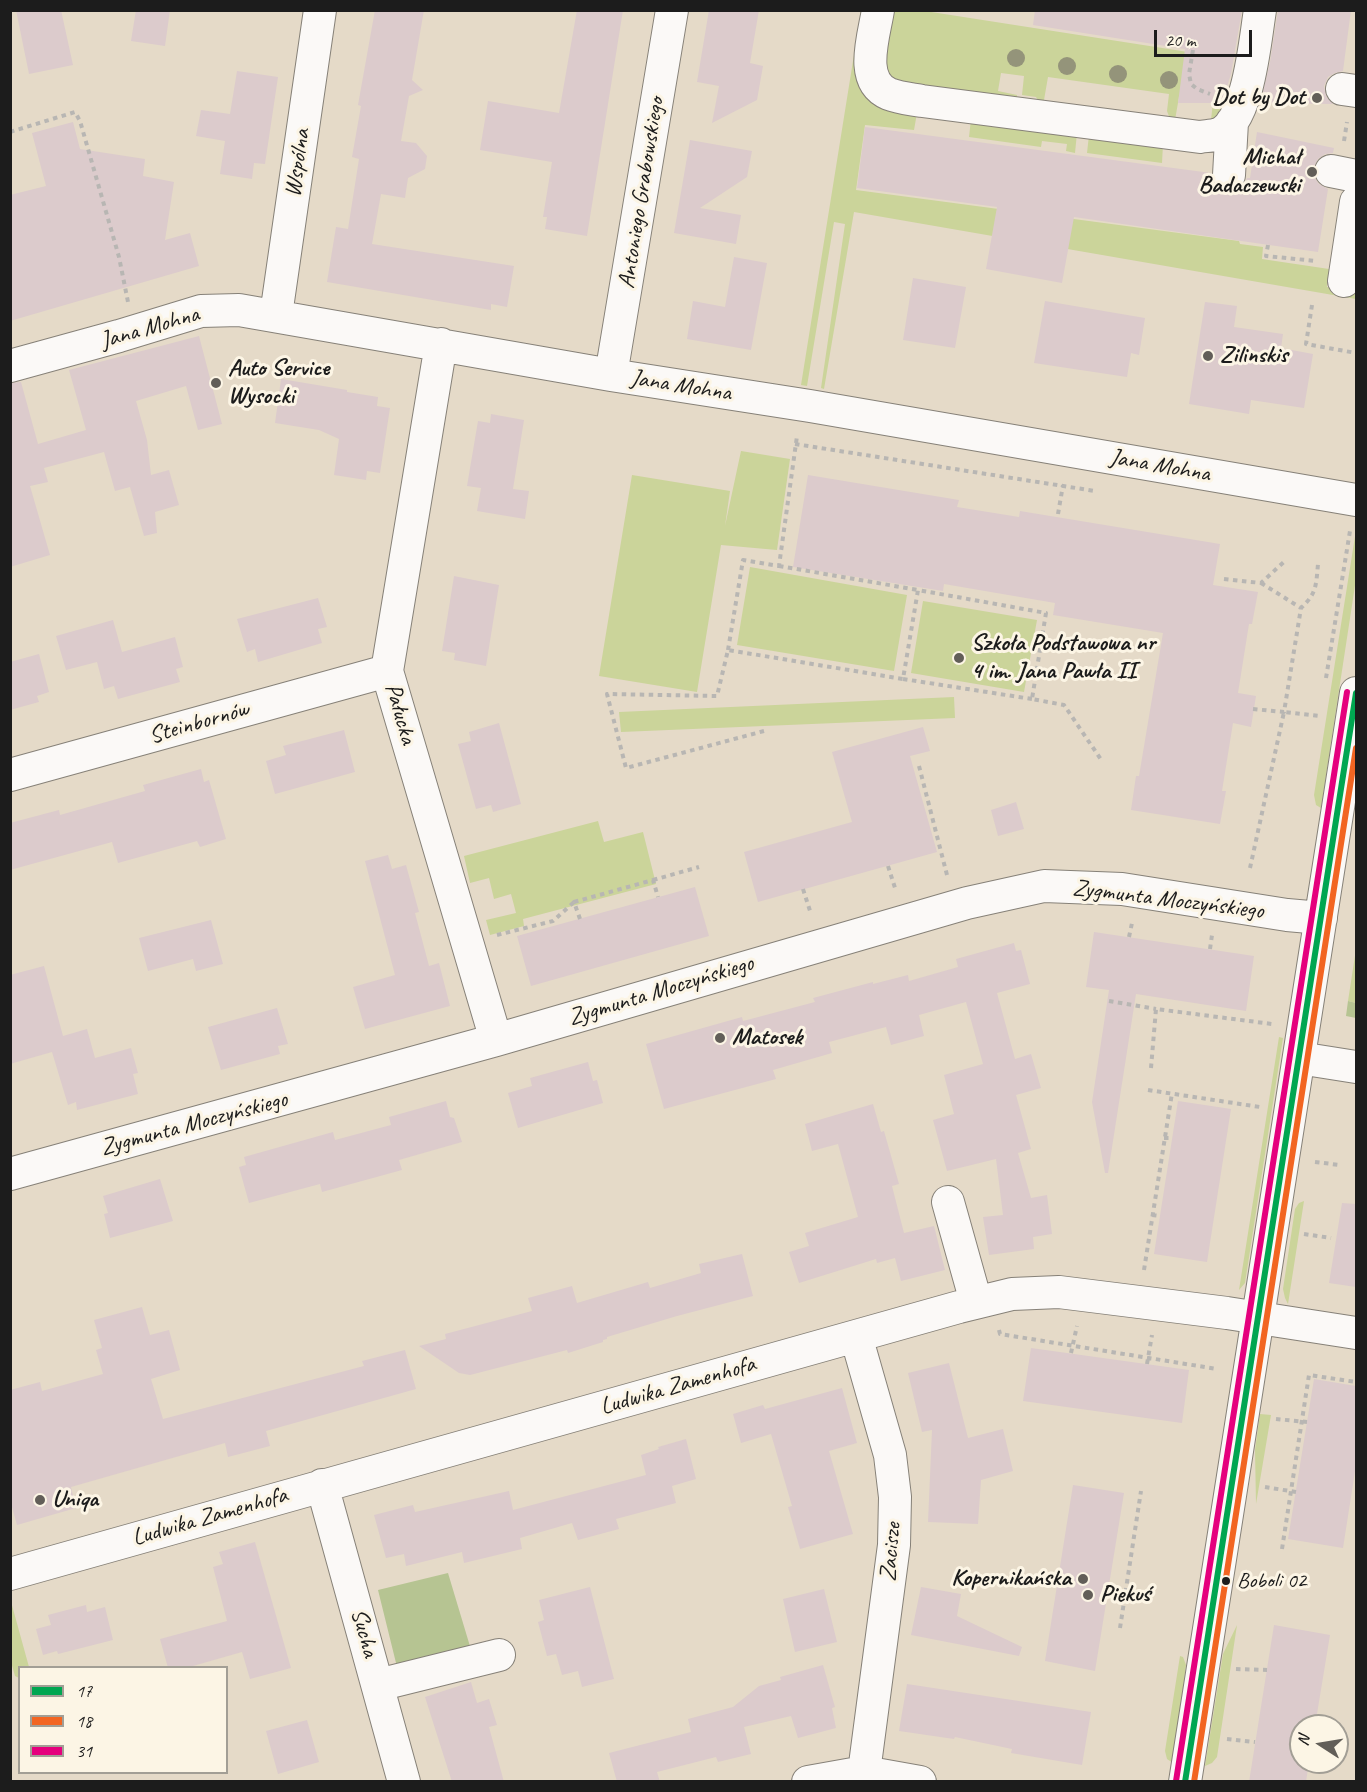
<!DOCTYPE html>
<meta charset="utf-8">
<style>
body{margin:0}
#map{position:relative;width:1367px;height:1792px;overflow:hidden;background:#e5dac8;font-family:Caveat,sans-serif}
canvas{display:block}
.frame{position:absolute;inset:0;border:12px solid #1c1c1c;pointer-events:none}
.legend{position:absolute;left:18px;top:1666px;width:210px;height:108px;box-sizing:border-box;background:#fcf5e5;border:2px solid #a29e95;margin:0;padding:8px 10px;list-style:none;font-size:18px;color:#1c1c1c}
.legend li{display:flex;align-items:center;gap:12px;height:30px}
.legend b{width:30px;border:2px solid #a29e95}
.north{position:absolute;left:1289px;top:1714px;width:60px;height:60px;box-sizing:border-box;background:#fcf5e5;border:2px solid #a29e95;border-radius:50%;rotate:282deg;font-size:16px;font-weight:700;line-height:24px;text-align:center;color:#1c1c1c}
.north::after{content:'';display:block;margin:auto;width:21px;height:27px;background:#625e58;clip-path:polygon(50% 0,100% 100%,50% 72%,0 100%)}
.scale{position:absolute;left:1154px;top:30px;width:98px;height:27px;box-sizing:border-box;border:3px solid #1c1c1c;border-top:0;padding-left:8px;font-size:18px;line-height:21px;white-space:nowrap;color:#1c1c1c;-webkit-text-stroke:4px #fcf5e5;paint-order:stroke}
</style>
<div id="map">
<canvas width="1367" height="1792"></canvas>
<div class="frame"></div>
<ul class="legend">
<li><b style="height:8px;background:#00a651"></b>17</li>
<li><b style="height:8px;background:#f26522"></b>18</li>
<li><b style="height:8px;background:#e5007d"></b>31</li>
</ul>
<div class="north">N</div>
<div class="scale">20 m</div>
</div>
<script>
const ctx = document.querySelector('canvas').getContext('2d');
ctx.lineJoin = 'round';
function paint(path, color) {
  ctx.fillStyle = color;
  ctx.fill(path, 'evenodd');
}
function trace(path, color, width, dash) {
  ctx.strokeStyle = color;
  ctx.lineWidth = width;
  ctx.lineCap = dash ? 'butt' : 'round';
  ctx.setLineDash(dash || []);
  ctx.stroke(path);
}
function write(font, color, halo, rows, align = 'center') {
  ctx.font = font + ' Caveat,sans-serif';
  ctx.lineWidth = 6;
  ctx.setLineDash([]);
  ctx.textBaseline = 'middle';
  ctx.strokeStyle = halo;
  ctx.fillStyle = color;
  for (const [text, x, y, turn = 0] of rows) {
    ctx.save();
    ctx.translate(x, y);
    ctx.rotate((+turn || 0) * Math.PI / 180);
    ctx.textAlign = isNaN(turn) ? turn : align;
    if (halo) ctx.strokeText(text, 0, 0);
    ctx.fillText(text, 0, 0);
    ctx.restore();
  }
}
const green = new Path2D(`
 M 861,11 L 867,11 L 857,75 L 917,113 L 914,130 L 865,125 L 856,190 L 1239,241 L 1240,244 L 1263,247 L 1262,259 L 1329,269 L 1327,287 L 1356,291 L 1356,299 L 854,212 L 824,389 L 821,388 L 845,224 L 834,222 L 807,386 L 801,385 Z
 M 886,11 L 925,11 L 1188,52 L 1201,96 L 1227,103 L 1215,119 L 1211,120 L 1213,102 L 1179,97 L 1175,120 L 1170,119 L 1167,111 L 1169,94 L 1048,77 L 1044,100 L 1041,105 L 1036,97 L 1022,95 L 1024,76 L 1001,73 L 998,91 L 1017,95 L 1017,99 L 914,89 L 890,78 L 883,65 Z
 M 971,119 L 1077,133 L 1075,153 L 1066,151 L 1067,144 L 1042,141 L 1041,147 L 969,137 Z
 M 1089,135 L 1163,144 L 1162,163 L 1087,153 Z
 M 741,451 L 790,459 L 777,550 L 721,545 L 697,692 L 599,676 L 632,475 L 730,491 L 725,526 Z
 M 1356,530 L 1356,579 L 1321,808 L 1316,805 L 1314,795 Z
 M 750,567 L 907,595 L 894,671 L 737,645 Z
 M 923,601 L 1037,620 L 1024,692 L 911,673 Z
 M 954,697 L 955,718 L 621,732 L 619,712 Z
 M 598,821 L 604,842 L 643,832 L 656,884 L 523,919 L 524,926 L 490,935 L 486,920 L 516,913 L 511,894 L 494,899 L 489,878 L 470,883 L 464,856 Z
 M 1356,949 L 1356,1003 L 1348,1001 Z
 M 1279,1037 L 1283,1038 L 1245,1283 L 1239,1290 Z
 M 1304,1201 L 1288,1304 L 1285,1298 L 1283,1289 L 1295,1209 L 1299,1203 Z
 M 1260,1414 L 1271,1415 L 1256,1504 L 1255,1450 Z
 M 10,1598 L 29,1667 L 20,1668 L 19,1678 L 15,1676 L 11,1662 Z
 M 1237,1625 L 1217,1757 L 1212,1763 L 1205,1766 L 1223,1654 Z
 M 1180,1656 L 1183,1657 L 1186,1665 L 1173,1763 L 1167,1759 L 1165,1751 Z`);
const forest = new Path2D(`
 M 1348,1001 L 1356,1003 L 1356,1018 L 1346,1016 Z
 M 448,1573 L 472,1653 L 398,1671 L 378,1590 Z`);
const building = new Path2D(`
 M 16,10 L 61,10 L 73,65 L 29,74 Z
 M 136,10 L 170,10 L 165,46 L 131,41 Z
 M 375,10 L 424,10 L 412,80 L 423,90 L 409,96 L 401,141 L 416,143 L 427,156 L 425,169 L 408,178 L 405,198 L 381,194 L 372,244 L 514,266 L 507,307 L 491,304 L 491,310 L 327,282 L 336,227 L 348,229 L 359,159 L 352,157 L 361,106 L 358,105 Z
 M 577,10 L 623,10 L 587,236 L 545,229 L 547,217 L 543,217 L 552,162 L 480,150 L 488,101 L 559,113 Z
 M 709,10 L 759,10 L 750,63 L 763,66 L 757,100 L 712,123 L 719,86 L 697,82 Z
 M 1035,10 L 1242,10 L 1231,74 L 1222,103 L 1178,103 L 1185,49 L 1033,25 Z
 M 1278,10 L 1351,10 L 1343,71 L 1335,73 L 1328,77 L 1324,86 L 1326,96 L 1333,104 L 1260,103 L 1270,62 Z
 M 237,71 L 278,77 L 265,164 L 254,163 L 252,179 L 220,174 L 225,141 L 196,136 L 201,110 L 230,114 Z
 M 73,122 L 80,149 L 145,159 L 143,176 L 174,182 L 165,240 L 190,233 L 199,266 L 10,321 L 10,195 L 46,186 L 32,133 Z
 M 865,127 L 1211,173 L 1213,184 L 1220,190 L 1229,193 L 1238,191 L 1244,185 L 1247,178 L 1250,178 L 1257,132 L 1334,148 L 1333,153 L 1325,154 L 1318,159 L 1313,168 L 1314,177 L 1319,184 L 1328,189 L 1318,252 L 1074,217 L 1062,283 L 986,269 L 997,207 L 857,188 Z
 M 690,140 L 752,151 L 747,177 L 700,208 L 741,215 L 736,244 L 674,233 Z
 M 734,257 L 767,263 L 751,350 L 687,339 L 693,301 L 725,307 Z
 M 913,278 L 966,287 L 955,348 L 903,340 Z
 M 1045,301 L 1145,318 L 1139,355 L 1131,353 L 1127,377 L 1034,363 Z
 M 1205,302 L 1237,306 L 1234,327 L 1283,334 L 1281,348 L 1313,354 L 1304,408 L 1251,400 L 1249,414 L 1189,404 Z
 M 199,336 L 222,424 L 198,430 L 186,386 L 136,401 L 147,440 L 151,475 L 169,470 L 179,505 L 155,512 L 157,533 L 144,536 L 130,487 L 115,491 L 104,452 L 44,468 L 48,482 L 30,486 L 50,555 L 10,567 L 10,383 L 21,382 L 38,444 L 86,430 L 69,370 Z
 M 281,379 L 347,390 L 347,392 L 378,397 L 377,406 L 390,408 L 380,473 L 367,471 L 366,480 L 334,475 L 339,439 L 319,430 L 275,423 Z
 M 491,414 L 524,420 L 513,489 L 529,491 L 525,519 L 477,511 L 481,488 L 467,486 L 478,421 L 490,423 Z
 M 808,475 L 959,500 L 957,507 L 1019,517 L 1020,511 L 1220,544 L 1213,585 L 1258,592 L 1252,624 L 1249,624 L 1238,693 L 1256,696 L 1251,727 L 1233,723 L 1222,791 L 1226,791 L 1220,824 L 1131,810 L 1136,776 L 1139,776 L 1163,633 L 1053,615 L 1055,603 L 944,584 L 943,591 L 793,567 Z
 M 454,576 L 499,585 L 486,666 L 454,660 L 455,653 L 442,651 Z
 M 318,598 L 327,627 L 318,629 L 322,643 L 258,662 L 255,649 L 247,652 L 237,619 Z
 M 113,620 L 122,652 L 175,637 L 183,667 L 176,669 L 180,682 L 118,699 L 114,686 L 104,689 L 97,662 L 66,670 L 56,636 Z
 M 39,654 L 49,692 L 37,696 L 39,702 L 10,710 L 10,662 Z
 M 499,723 L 521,804 L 493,812 L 491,805 L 476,809 L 458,744 L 471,741 L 469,732 Z
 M 923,727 L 930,751 L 910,756 L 937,852 L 758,902 L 744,852 L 852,822 L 832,752 Z
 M 344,730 L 355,772 L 275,794 L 266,761 L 286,755 L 283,746 Z
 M 201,769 L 204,782 L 209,780 L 226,839 L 200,847 L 197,841 L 118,863 L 112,842 L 10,870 L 10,823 L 59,810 L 60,815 L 145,791 L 143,785 Z
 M 1016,802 L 1024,829 L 998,836 L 991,810 Z
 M 388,855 L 392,869 L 406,865 L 419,912 L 415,913 L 429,966 L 439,963 L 450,1006 L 365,1029 L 353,987 L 395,975 L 365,861 Z
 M 695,887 L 709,936 L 531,986 L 517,936 Z
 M 211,920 L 223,964 L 196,971 L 193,959 L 148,971 L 139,938 Z
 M 1094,932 L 1254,956 L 1246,1011 L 1136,994 L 1108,1173 L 1105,1173 L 1092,1102 L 1109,990 L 1086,987 Z
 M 1014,943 L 1016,951 L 1021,950 L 1030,984 L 997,993 L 1015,1059 L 1031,1054 L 1041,1088 L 1016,1095 L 1031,1149 L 1018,1153 L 1031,1198 L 1047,1195 L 1052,1234 L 1033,1237 L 1034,1249 L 989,1255 L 983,1217 L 1003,1215 L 996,1159 L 947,1171 L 933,1120 L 954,1114 L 944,1075 L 983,1064 L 966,1002 L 919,1015 L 924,1036 L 891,1045 L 886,1027 L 829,1042 L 832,1053 L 773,1070 L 776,1079 L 664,1109 L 646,1044 L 742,1017 L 743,1021 L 815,1002 L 813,998 L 873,982 L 873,984 L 908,975 L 909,981 L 958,967 L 956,959 Z
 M 44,966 L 63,1036 L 87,1029 L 95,1058 L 131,1048 L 138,1073 L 133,1074 L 138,1094 L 77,1110 L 76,1102 L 68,1105 L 52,1052 L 10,1064 L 10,975 Z
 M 277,1008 L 288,1044 L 278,1046 L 280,1054 L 221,1070 L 208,1027 Z
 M 588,1062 L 593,1081 L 597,1080 L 603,1103 L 518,1128 L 508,1093 L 532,1086 L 530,1078 Z
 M 446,1101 L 450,1117 L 454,1118 L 462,1142 L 399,1160 L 402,1170 L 322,1192 L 320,1184 L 249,1203 L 239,1167 L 246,1165 L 244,1157 L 333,1132 L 335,1140 L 391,1125 L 389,1117 Z
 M 1178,1101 L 1231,1109 L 1207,1262 L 1154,1254 Z
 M 873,1104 L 881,1132 L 884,1131 L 899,1184 L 892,1186 L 904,1233 L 934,1226 L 945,1270 L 901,1281 L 895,1258 L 877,1263 L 876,1259 L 799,1283 L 789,1252 L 809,1246 L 805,1233 L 858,1217 L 838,1144 L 812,1151 L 805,1124 Z
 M 160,1179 L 173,1221 L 110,1238 L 104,1214 L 108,1213 L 103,1196 Z
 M 1342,1203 L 1356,1204 L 1356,1287 L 1329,1283 Z
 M 742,1254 L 753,1296 L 677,1316 L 607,1337 L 607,1339 L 603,1340 L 603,1342 L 568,1353 L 567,1350 L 470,1375 L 459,1373 L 419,1346 L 446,1339 L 445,1334 L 532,1311 L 528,1298 L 572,1286 L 577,1303 L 648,1282 L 650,1288 L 701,1273 L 699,1264 Z
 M 142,1307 L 150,1335 L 169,1330 L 180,1370 L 151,1379 L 163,1419 L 364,1366 L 362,1361 L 405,1350 L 416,1389 L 266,1431 L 270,1446 L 228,1457 L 225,1443 L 71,1487 L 76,1508 L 17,1525 L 10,1500 L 10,1390 L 40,1382 L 42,1391 L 103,1374 L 96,1350 L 102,1348 L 94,1320 Z
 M 1031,1348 L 1189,1370 L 1182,1423 L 1023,1401 Z
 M 949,1363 L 968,1438 L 1003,1429 L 1013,1471 L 981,1480 L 978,1524 L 928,1522 L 932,1430 L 922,1432 L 908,1373 Z
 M 1314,1379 L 1356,1386 L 1356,1465 L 1343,1548 L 1288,1539 Z
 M 842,1388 L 857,1443 L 829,1451 L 853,1534 L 800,1549 L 788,1507 L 792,1506 L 771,1434 L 741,1443 L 733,1414 L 763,1405 L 765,1409 Z
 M 686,1439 L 696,1479 L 672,1486 L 676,1503 L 616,1519 L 619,1529 L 578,1540 L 572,1523 L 520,1538 L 522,1549 L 464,1563 L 462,1552 L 406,1566 L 404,1554 L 386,1558 L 374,1515 L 413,1505 L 415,1512 L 509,1491 L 513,1510 L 646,1475 L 641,1455 L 659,1449 L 658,1447 Z
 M 1073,1485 L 1124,1493 L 1095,1671 L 1045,1661 Z
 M 255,1542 L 291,1668 L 250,1679 L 242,1652 L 186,1668 L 168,1668 L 160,1639 L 227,1621 L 213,1567 L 223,1564 L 219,1552 Z
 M 590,1587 L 614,1679 L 582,1687 L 578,1671 L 562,1675 L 556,1654 L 547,1656 L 538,1622 L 544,1620 L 539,1600 Z
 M 921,1587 L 961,1594 L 957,1616 L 1022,1647 L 1019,1656 L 911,1635 Z
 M 824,1589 L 837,1642 L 795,1652 L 783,1599 Z
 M 86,1605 L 87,1612 L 105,1607 L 113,1640 L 58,1654 L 57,1651 L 43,1655 L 36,1629 L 51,1625 L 48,1615 Z
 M 1274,1625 L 1330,1635 L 1315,1726 L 1301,1726 L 1301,1762 L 1309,1762 L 1306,1782 L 1249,1782 Z
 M 823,1665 L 835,1707 L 832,1708 L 836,1728 L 798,1738 L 791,1716 L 744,1727 L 751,1754 L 718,1762 L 716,1757 L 657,1772 L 660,1782 L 617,1782 L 609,1753 L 691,1732 L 688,1719 L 733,1707 L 759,1686 L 781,1680 L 780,1677 Z
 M 471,1682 L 477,1703 L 489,1699 L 497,1725 L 489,1727 L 504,1782 L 452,1782 L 425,1697 Z
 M 907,1684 L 1091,1712 L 1082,1765 L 1011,1753 L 1012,1749 L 955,1737 L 954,1739 L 899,1731 Z
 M 307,1720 L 319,1762 L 278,1774 L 266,1731 Z`);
const path = new Path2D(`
 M 1193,50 L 1189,74 L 1191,84 L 1197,89 L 1210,94
 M 10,132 L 75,112 L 80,121 L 119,257 L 128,302
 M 1344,141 L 1347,122
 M 1268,245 L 1266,256 L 1316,261
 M 1312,305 L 1306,344 L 1356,353
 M 795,444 L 1095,491
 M 1058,514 L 1063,485
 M 779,566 L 918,590
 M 1224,579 L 1261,583 L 1286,560
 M 1261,583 L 1301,608
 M 728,650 L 743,560 L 779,566 L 797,436
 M 1326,678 L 1350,531
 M 903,679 L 1032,699
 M 1253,709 L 1284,712 L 1301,608 C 1317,593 1316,585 1318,564
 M 764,731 L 626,768 L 607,694 L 717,696 L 728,650 L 903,679 L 918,590 L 1046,613 L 1032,699 L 1064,705 L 1102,761
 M 919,766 L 947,875
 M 888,866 L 896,891
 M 1250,868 L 1284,712 L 1319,716
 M 653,880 L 699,867
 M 803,889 L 811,914
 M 580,919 L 574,902 L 653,880 L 658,897
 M 497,935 L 553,921 L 574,902
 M 1129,937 L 1132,923
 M 1210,949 L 1212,935
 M 1109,1001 L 1156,1009
 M 1151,1068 L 1156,1009 L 1272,1024
 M 1148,1090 L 1260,1107
 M 1164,1138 L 1172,1138
 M 1315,1162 L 1340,1165
 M 1152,1215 L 1160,1216
 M 1304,1234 L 1331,1238
 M 1144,1270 L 1172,1093
 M 999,1330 L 1000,1334 L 1217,1369
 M 1071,1353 L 1077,1326
 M 1147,1364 L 1152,1335
 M 1276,1419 L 1307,1422
 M 1265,1487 L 1296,1492
 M 1282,1549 L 1309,1375 L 1356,1382
 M 1120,1628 L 1141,1491
 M 1236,1669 L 1267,1670
 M 1227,1739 L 1255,1742`);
const minor = new Path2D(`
 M 878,10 C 874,36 858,81 889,94 C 899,98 911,99 922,101 L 1200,137 C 1206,136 1213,136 1219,134 C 1249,120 1255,40 1260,10
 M 1342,89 L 1356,91
 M 1331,171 L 1356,176
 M 1229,175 L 1232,122
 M 1344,281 L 1356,202
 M 276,315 L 320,10
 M 441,344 L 387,671 L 496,1040
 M 10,366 L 119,336 L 201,311 L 239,310 L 611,375 L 810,406 L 1356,500
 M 611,375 L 672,10
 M 10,775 L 387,671
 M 1299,1058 L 1356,1067
 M 10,1174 L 496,1040 L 967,903 L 1044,886 L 1122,889 L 1287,915 L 1321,918
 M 948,1202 L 976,1302
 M 856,1336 L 890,1455 L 895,1497 L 894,1545 L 864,1772
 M 322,1485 L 404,1782
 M 10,1574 L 959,1307 L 1012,1294 L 1059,1292 L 1227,1313 L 1356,1333
 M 378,1685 L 499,1655
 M 808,1782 L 864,1772 L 920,1782
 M 1185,1782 L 1356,693`);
const bus1 = new Path2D(`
 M 1185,1782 L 1356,693`);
const bus2 = new Path2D(`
 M 1194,1782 L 1356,748`);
const bus3 = new Path2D(`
 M 1176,1781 L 1347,692`);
const trees = [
 [1016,58],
 [1067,66],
 [1118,74],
 [1169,80]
];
const markers = [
 [1317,98,6,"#625e58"],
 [1312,172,6,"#625e58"],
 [1208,356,6,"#625e58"],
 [216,383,6,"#625e58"],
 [959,658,6,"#625e58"],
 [720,1038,6,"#625e58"],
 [40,1500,6,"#625e58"],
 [1083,1579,6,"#625e58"],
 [1226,1581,5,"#1c1c1c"],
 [1088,1595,6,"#625e58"]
];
const busNames = [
 ["Boboli 02",1237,1581]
];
const poiNames = [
 ["Dot by Dot",1305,98,"right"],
 ["Michał",1300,158,"right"],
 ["Badaczewski",1300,186,"right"],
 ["Zilinskis",1220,356],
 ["Auto Service",228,369],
 ["Wysocki",228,397],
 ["Szkoła Podstawowa nr",971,644],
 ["4 im. Jana Pawła II",971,672],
 ["Matosek",732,1038],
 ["Uniqa",52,1500],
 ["Kopernikańska",1071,1579,"right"],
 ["Piekuś",1100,1595]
];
const streetNames = [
 ["Wspólna",298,163,-82],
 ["Antoniego Grabowskiego",642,193,-81],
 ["Jana Mohna",150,328,-16],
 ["Jana Mohna",681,386,9],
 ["Jana Mohna",1160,466,10],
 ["Pałucka",400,714,74],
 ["Steinbornów",199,723,-16],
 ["Zygmunta Moczyńskiego",1168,900,7],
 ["Zygmunta Moczyńskiego",661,991,-17],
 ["Zygmunta Moczyńskiego",194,1124,-15],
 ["Ludwika Zamenhofa",678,1386,-16],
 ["Ludwika Zamenhofa",210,1517,-16],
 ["Zacisze",891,1552,-85],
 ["Sucha",364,1633,75]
];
paint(green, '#cbd49a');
paint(forest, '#b6c492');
paint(building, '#dccbcc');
trace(minor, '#868178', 34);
trace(path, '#b8b6b3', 4, [4.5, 4.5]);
trace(minor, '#fbf9f7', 32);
trace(bus1, '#00a651', 6);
trace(bus2, '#f26522', 6);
trace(bus3, '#e5007d', 6);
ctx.fillStyle = '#94947a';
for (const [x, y] of trees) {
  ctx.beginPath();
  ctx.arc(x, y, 9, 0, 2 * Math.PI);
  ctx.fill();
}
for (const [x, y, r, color] of markers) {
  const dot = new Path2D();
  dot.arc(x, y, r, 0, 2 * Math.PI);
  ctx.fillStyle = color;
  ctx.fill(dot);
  trace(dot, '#fcf5e5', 2);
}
write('22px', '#1c1c1c', '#fcf5e5', busNames, 'left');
write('bold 24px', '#1c1c1c', '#fcf5e5', poiNames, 'left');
write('24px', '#1c1c1c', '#fcf5e5', streetNames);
</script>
